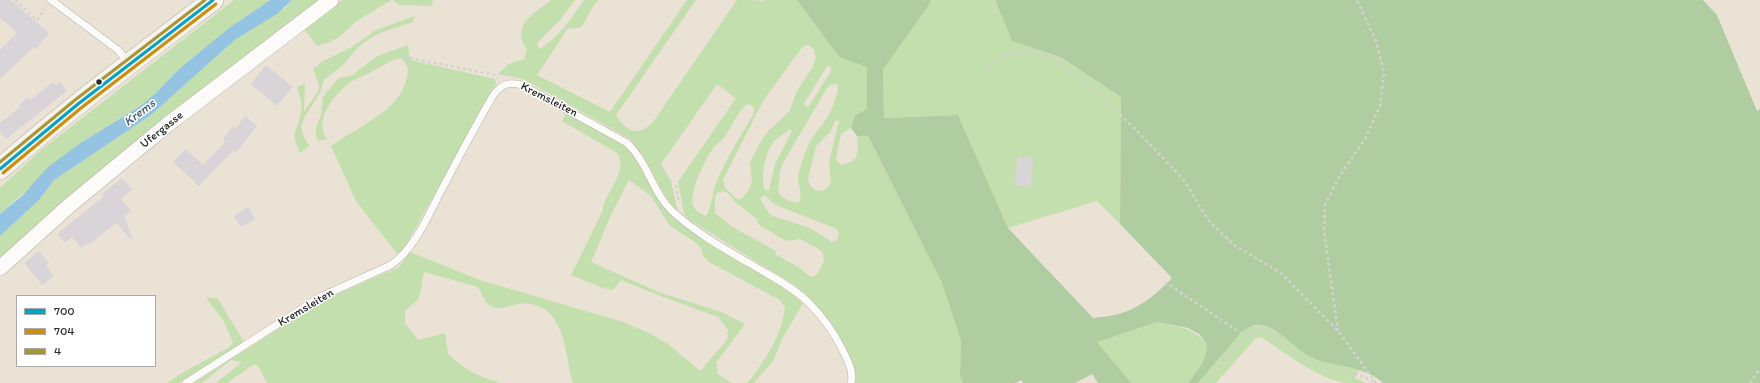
<!DOCTYPE html>
<style>
body{margin:0}
#map{position:relative;width:1760px;height:383px;overflow:hidden;background:#eae3d5;font-family:Itim,sans-serif}
canvas{display:block}
.legend{position:absolute;left:16px;top:295px;width:140px;height:72px;box-sizing:border-box;background:#fff;border:1px solid #aaa;margin:0;padding:5px 7px;list-style:none;font-size:12px;color:#2b2b2b}
.legend li{display:flex;align-items:center;gap:8px;height:20px}
.legend b{width:20px;border:1px solid #aaa}
</style>
<div id="map">
<canvas width="1760" height="383"></canvas>
<ul class="legend">
<li><b style="height:5px;background:#02a3c6"></b>700</li>
<li><b style="height:5px;background:#ce8d09"></b>704</li>
<li><b style="height:5px;background:#aa9535"></b>4</li>
</ul>
</div>
<script>
const ctx = document.querySelector('canvas').getContext('2d');
ctx.lineJoin = 'round';
function paint(path, color) {
  ctx.fillStyle = color;
  ctx.fill(path, 'evenodd');
}
function trace(path, color, width, dash) {
  ctx.strokeStyle = color;
  ctx.lineWidth = width;
  ctx.lineCap = dash ? 'butt' : 'round';
  ctx.setLineDash(dash || []);
  ctx.stroke(path);
}
function write(font, color, halo, rows, align = 'center') {
  ctx.font = font + ' Itim,sans-serif';
  ctx.lineWidth = 3;
  ctx.setLineDash([]);
  ctx.textBaseline = 'middle';
  ctx.strokeStyle = halo;
  ctx.fillStyle = color;
  for (const [text, x, y, turn = 0] of rows) {
    ctx.save();
    ctx.translate(x, y);
    ctx.rotate((+turn || 0) * Math.PI / 180);
    ctx.textAlign = isNaN(turn) ? turn : align;
    if (halo) ctx.strokeText(text, 0, 0);
    ctx.fillText(text, 0, 0);
    ctx.restore();
  }
}
const green = new Path2D(`
 M 234,0 L 270,0 L 229,28 L 179,69 L 155,94 L 139,107 L 79,144 L 0,214 L 0,188 L 41,150 Z
 M 292,0 L 320,0 L 163,119 L 66,199 L 0,258 L 0,236 L 39,200 L 54,180 L 151,115 L 236,39 L 285,8 Z
 M 342,0 L 391,0 L 357,21 L 339,37 L 330,42 L 317,46 L 304,29 Z
 M 393,0 L 433,0 L 432,6 L 399,5 Z
 M 551,0 L 575,0 L 561,19 L 537,43 L 539,49 C 557,40 573,16 584,0 L 599,0 C 589,7 586,27 578,28 C 575,29 572,28 568,28 L 537,75 L 610,112 L 687,0 L 696,0 L 616,115 C 626,132 638,137 653,122 L 737,0 L 758,0 L 761,2 L 765,0 L 797,0 L 839,57 L 867,66 L 867,109 L 855,115 L 851,128 L 841,134 L 836,160 L 841,165 L 851,162 L 856,158 L 858,147 L 857,136 L 868,136 L 942,282 L 961,341 L 960,376 L 963,383 L 855,383 L 856,379 L 853,364 L 843,343 L 811,299 L 794,285 L 688,219 L 684,214 L 678,182 L 736,98 L 717,84 L 661,164 L 671,181 L 678,213 C 657,190 651,161 630,139 L 523,79 L 498,74 L 509,64 L 524,59 L 527,50 C 510,25 534,14 551,0 ZM 809,45 L 814,50 L 816,57 L 812,68 L 797,91 L 789,112 L 769,130 L 761,141 L 750,163 L 752,182 L 748,191 L 741,199 L 737,199 L 725,188 L 723,180 L 763,101 L 803,46 ZM 828,66 L 831,67 L 831,71 L 809,106 L 806,107 L 804,103 L 826,68 ZM 833,84 L 837,84 C 839,89 837,94 835,99 C 830,119 818,127 809,144 C 807,147 798,173 798,176 C 798,186 802,188 800,201 L 797,203 C 789,201 783,199 778,192 L 780,171 L 783,163 L 827,88 ZM 747,104 L 752,105 L 754,109 L 753,115 C 741,135 728,156 718,178 C 713,188 711,210 706,216 C 702,214 696,212 694,207 C 687,193 706,159 714,147 C 716,144 720,142 723,139 C 732,128 736,113 747,104 ZM 836,120 L 839,121 L 829,161 L 831,184 L 823,191 L 815,190 L 810,186 L 808,179 L 816,146 L 829,133 ZM 790,129 L 792,131 L 775,164 L 769,190 L 765,190 C 760,176 765,153 774,141 C 778,137 785,133 790,129 ZM 722,191 L 728,193 L 736,203 L 756,218 L 759,225 L 781,238 L 788,241 L 800,239 L 817,248 L 823,253 L 824,260 L 821,268 L 816,275 L 811,277 L 800,268 L 775,254 L 776,251 L 731,226 L 715,213 L 715,198 L 717,193 ZM 765,195 L 773,203 L 781,207 L 837,229 L 839,233 L 837,240 L 832,242 L 810,228 L 770,215 L 760,199 Z
 M 930,0 L 995,0 L 1012,41 L 1059,57 L 1121,97 L 1120,224 L 1097,201 L 1008,228 L 958,115 L 884,118 L 883,70 L 931,2 Z
 M 415,16 L 413,22 L 380,33 L 369,39 L 357,48 L 344,64 L 324,80 L 320,93 L 305,116 L 301,127 L 303,135 L 309,146 L 300,153 C 290,132 297,132 301,113 C 303,104 300,96 297,88 L 305,83 L 304,112 L 319,90 L 319,85 L 313,69 L 323,61 L 352,47 L 376,30 Z
 M 408,45 L 410,60 L 495,79 L 496,84 L 423,215 L 404,248 L 398,255 L 356,201 L 331,146 C 356,127 400,112 407,77 C 409,68 408,65 401,58 C 390,60 383,66 373,71 C 368,74 362,76 356,79 C 339,88 311,119 327,139 L 318,141 L 316,136 L 316,128 L 321,114 L 323,97 L 335,82 L 339,78 L 351,76 L 377,56 Z
 M 566,113 C 589,125 619,136 634,157 C 650,179 657,204 679,222 C 717,253 766,271 803,303 L 782,339 L 773,361 L 754,383 L 746,383 L 751,379 C 768,354 780,339 785,308 L 780,300 L 709,262 L 703,256 L 701,248 L 695,242 L 670,226 L 651,196 L 629,180 L 611,215 L 591,262 L 656,291 L 724,313 L 745,324 L 716,363 L 718,374 L 732,383 L 573,383 C 566,361 567,335 552,316 C 546,307 530,302 519,304 C 509,305 499,312 489,305 C 484,301 481,292 478,287 L 424,272 L 419,299 L 405,311 L 405,323 L 418,340 L 445,333 L 448,354 C 467,371 475,375 500,383 L 267,383 L 258,366 L 254,364 L 227,383 L 216,383 L 242,362 L 231,360 L 202,383 L 194,383 L 322,301 L 399,267 L 410,252 L 480,280 L 623,322 L 649,333 L 668,344 L 700,371 L 727,340 L 728,330 L 718,317 L 655,294 L 621,280 L 613,290 L 603,288 L 571,275 L 603,210 C 604,192 630,171 617,153 L 562,121 Z
 M 206,297 L 218,299 L 244,342 L 179,383 L 167,383 L 187,370 L 230,347 L 233,342 L 224,322 Z
 M 1157,322 C 1179,327 1192,327 1207,344 C 1207,360 1197,370 1188,383 L 1130,383 L 1096,342 Z
 M 1262,325 L 1272,329 L 1322,361 L 1359,370 L 1355,378 L 1366,383 C 1359,383 1353,383 1347,383 C 1317,379 1286,353 1261,337 L 1256,338 L 1216,383 L 1198,383 L 1241,333 L 1250,326 Z`);
const forest = new Path2D(`
 M 797,0 L 930,0 L 931,2 L 883,70 L 884,118 L 958,115 L 1008,228 L 1093,318 C 1129,315 1147,304 1172,278 L 1120,224 L 1121,97 L 1060,57 L 1012,41 L 995,0 L 1703,0 L 1717,15 L 1757,111 L 1760,109 L 1760,383 L 1383,383 C 1364,365 1335,368 1313,358 C 1297,351 1278,327 1261,325 C 1252,324 1248,328 1241,333 L 1198,383 L 1188,383 C 1197,371 1207,360 1207,344 L 1199,334 L 1188,328 L 1157,322 L 1097,342 L 1131,383 L 1098,383 L 1092,374 L 1075,383 L 1023,383 L 1022,380 L 1015,383 L 963,383 L 960,376 L 961,341 L 942,283 L 868,136 L 857,136 L 851,128 L 855,115 L 867,109 L 867,67 L 839,57 Z`);
const water = new Path2D(`
 M 270,0 L 292,0 L 277,14 L 236,39 L 151,115 L 54,180 L 39,200 L 0,236 L 0,214 L 22,196 L 47,168 L 79,144 L 139,107 L 155,94 L 179,69 L 229,28 Z`);
const building = new Path2D(`
 M 0,0 L 11,0 L 49,33 L 36,49 L 34,47 L 0,79 L 0,50 L 17,33 L 0,18 Z
 M 266,65 L 293,87 L 277,106 L 251,84 Z
 M 53,82 L 56,85 L 60,82 L 67,91 L 6,139 L 0,132 L 0,123 L 20,107 L 19,105 L 28,97 L 30,100 Z
 M 245,116 L 257,126 L 236,153 L 234,150 L 199,186 L 173,162 L 186,149 L 203,165 L 225,142 L 223,139 L 233,126 L 236,128 Z
 M 1017,157 L 1033,158 L 1031,186 L 1015,185 Z
 M 122,178 L 132,190 L 121,199 L 131,211 L 125,216 L 133,242 L 116,223 L 90,244 L 89,243 L 81,248 L 72,237 L 65,243 L 57,234 L 104,196 L 102,194 Z
 M 248,207 L 255,219 L 241,227 L 234,216 Z
 M 39,251 L 49,263 L 46,266 L 54,276 L 42,285 L 24,263 Z`);
const path = new Path2D(`
 M 15,0 L 37,20 L 45,9
 M 404,57 L 495,75 L 498,78
 M 984,69 L 1003,56 L 1032,51 L 1057,62 L 1087,83 L 1135,129 L 1184,180 L 1208,220 L 1234,245 L 1281,273 L 1338,331 L 1376,383
 M 676,185 L 679,203
 M 1165,282 L 1245,336
 M 1338,331 L 1324,231 L 1325,205 L 1339,177 L 1365,139 L 1380,106 L 1384,72 L 1376,41 L 1357,0
 M 1204,383 L 1245,336 L 1252,330 L 1261,329 L 1269,333 L 1309,362 L 1321,367 L 1357,374 L 1376,383
 M 1750,383 L 1760,368`);
const lane = new Path2D(`
 M 51,0 L 118,50 L 128,62
 M 186,383 L 320,297 L 391,265 C 415,248 428,216 441,191 C 458,159 475,126 494,94 C 504,83 508,82 522,85 L 627,143 C 648,163 653,193 672,211 C 699,236 734,254 766,273 C 780,281 796,290 808,302 C 822,316 835,334 843,351 C 848,361 854,372 851,383`);
const street = new Path2D(`
 M 0,268 L 70,205 L 167,125 L 331,0`);
const secondary = new Path2D(`
 M 0,169 C 68,109 141,55 213,0`);
const bus1 = new Path2D(`
 M 0,169 L 78,104 L 213,0`);
const bus2 = new Path2D(`
 M 3,173 L 81,108 L 216,4`);
const bus3 = new Path2D(`
 M 0,162 L 75,100 L 205,0`);
const markers = [
 [99,82,3.5,"#2b2b2b"]
];
const streetNames = [
 ["Kremsleiten",549,100,27],
 ["Ufergasse",162,130,-39],
 ["Kremsleiten",306,308,-31]
];
const waterNames = [
 ["Krems",140,113,-37]
];
paint(green, '#c2dfad');
paint(forest, '#b0cda2');
paint(water, '#94c4e2');
paint(building, '#d8d4d8');
trace(lane, '#b5b0a7', 8);
trace(street, '#b5b0a7', 16);
trace(secondary, '#b5b0a7', 22);
trace(path, '#d4d2ce', 2.5, [3, 3]);
trace(lane, '#fcfbf9', 7);
trace(street, '#fcfbf9', 15);
trace(secondary, '#f6f2ee', 21);
trace(bus1, '#02a3c6', 3);
trace(bus2, '#ce8d09', 3);
trace(bus3, '#aa9535', 3);
for (const [x, y, r, color] of markers) {
  const dot = new Path2D();
  dot.arc(x, y, r, 0, 2 * Math.PI);
  ctx.fillStyle = color;
  ctx.fill(dot);
  trace(dot, '#fff', 1.5);
}
write('12px', '#2b2b2b', '#fff', streetNames);
write('italic 13px', '#435c6d', '#fff', waterNames);
</script>
